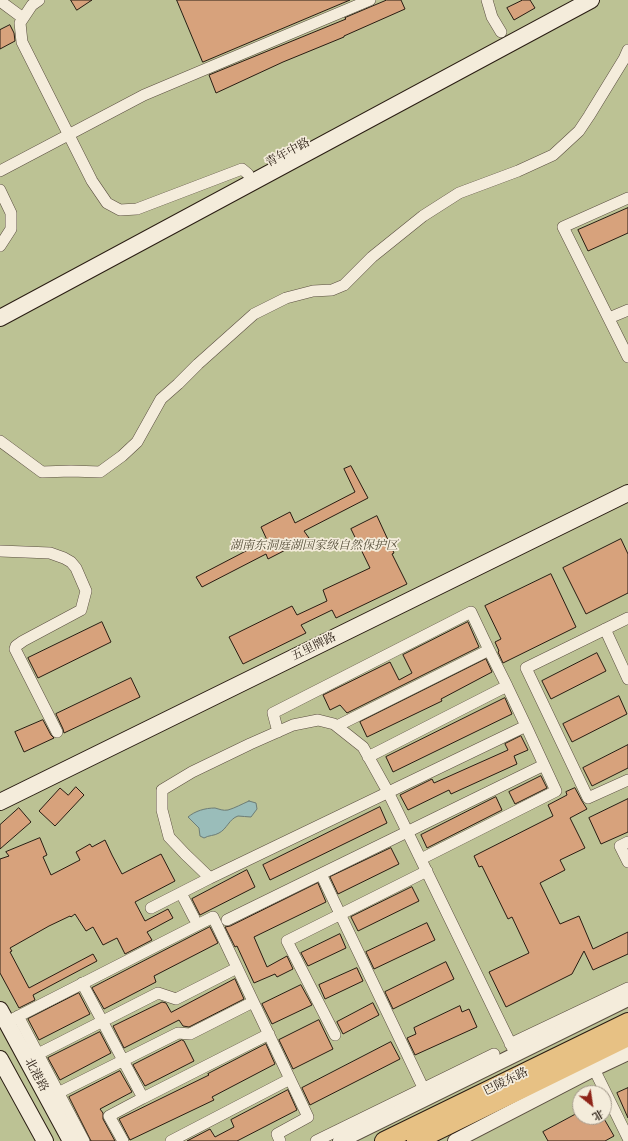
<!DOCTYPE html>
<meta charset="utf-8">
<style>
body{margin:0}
#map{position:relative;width:628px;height:1141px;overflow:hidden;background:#eee2c8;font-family:Alegreya,"Noto Serif SC",serif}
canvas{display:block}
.north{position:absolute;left:572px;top:1085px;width:40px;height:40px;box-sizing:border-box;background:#f4ecdb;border:1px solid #a3998b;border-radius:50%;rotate:150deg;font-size:11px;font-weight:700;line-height:16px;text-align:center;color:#291c12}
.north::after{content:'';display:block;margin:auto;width:14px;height:18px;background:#8f2418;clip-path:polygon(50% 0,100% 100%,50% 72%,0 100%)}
</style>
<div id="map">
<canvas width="628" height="1141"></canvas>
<div class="north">北</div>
</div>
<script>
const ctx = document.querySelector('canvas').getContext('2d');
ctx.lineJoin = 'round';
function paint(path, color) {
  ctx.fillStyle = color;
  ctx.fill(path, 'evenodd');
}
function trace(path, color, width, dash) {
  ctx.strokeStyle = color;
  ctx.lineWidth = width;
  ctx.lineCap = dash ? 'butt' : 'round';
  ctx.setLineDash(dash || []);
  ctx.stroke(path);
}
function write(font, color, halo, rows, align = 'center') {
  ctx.font = font + ' Alegreya,"Noto Serif SC",serif';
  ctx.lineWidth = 3.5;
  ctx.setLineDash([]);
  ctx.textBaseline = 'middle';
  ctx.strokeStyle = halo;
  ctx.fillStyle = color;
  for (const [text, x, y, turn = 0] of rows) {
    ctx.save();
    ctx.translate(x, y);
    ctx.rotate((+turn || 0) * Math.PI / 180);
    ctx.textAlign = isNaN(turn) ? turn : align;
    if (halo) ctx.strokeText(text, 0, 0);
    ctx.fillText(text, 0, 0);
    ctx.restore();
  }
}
const green = new Path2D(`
 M 0,0 L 628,0 L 628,1141 L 0,1141 ZM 580,1093 L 604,1093 L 604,1117 L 580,1117 Z`);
const water = new Path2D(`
 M 249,801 L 256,803 L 257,809 L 251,817 C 247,817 242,816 238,816 C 229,819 227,829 219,833 C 214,836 209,835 204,838 L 200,836 L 199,828 L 188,817 C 195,811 205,808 215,808 C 219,809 223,811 228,810 C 235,808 242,804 249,801 Z`);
const building = new Path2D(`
 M 71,0 L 92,0 L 77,10 Z
 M 177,0 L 350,0 L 203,62 Z
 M 387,0 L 401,0 L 405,9 L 344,36 L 344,37 L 283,62 L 216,93 L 209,75 L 346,19 L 345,18 Z
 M 523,0 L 530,0 L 535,8 L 514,20 L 507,8 Z
 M 10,25 L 14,33 L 15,41 L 0,49 L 0,30 Z
 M 628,208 L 628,233 L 588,251 L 578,230 Z
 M 351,466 L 368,498 L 304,531 L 309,538 L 268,559 L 266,554 L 202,587 L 196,577 L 267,540 L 261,527 L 290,512 L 295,523 L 355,492 L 344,469 Z
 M 377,516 L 394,553 L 392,554 L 407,584 L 336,618 L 332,610 L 301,625 L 306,633 L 243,664 L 229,637 L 292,606 L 297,615 L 327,601 L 323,590 L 370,568 L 351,529 Z
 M 621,539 L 628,554 L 628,593 L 586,614 L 563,568 Z
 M 551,574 L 576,627 L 503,663 L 498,652 L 499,651 L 495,642 L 501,639 L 485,606 Z
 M 102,622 L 111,642 L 38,678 L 28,658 Z
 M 468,622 L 479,647 L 347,713 L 340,705 L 330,710 L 323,695 L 390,662 L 399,680 L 412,673 L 403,655 Z
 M 597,653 L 606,671 L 551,699 L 542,681 Z
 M 486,659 L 492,672 L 441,699 L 442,701 L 367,737 L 360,722 Z
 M 131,678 L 140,697 L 64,733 L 63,729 L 56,714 Z
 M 619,696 L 627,714 L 572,742 L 563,724 Z
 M 505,698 L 512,714 L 393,772 L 386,757 Z
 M 43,720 L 51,735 L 54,738 L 24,752 L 15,732 Z
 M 521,736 L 528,750 L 514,756 L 517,764 L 451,794 L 449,790 L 408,810 L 400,795 L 432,779 L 434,783 L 508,750 L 505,744 Z
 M 628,745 L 628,768 L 592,786 L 583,768 Z
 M 541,776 L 547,788 L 515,804 L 509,792 Z
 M 76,787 L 84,795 L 55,826 L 39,811 L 60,788 L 68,795 Z
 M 575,788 L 582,801 L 587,809 L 570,818 L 585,848 L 560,860 L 565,870 L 540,883 L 560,924 L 579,916 L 593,949 L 628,932 L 628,954 L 593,970 L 584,951 L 572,974 L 506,1007 L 489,972 L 529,953 L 512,917 L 508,919 L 482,866 L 479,867 L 474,856 L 553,816 L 548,805 L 567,795 L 566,792 Z
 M 496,797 L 502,810 L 427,848 L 421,835 Z
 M 628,799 L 628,832 L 601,844 L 589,818 Z
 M 380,807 L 387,823 L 270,880 L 263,865 Z
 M 19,808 L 31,822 L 0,849 L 0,825 Z
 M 40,838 L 47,855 L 43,857 L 51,875 L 80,860 L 76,852 L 90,844 L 92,847 L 105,840 L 112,855 L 122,874 L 161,854 L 175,881 L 135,902 L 145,921 L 168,909 L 173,918 L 147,932 L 152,940 L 125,954 L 117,938 L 103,945 L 93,927 L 86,931 L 75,914 L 71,917 L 70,916 L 49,926 L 10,948 L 12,951 L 10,952 L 29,988 L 93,954 L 97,961 L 33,995 L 35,1000 L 19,1008 L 0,973 L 0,859 L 9,856 L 6,852 Z
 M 391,848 L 399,864 L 338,894 L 330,877 Z
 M 247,870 L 255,887 L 200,915 L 192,899 Z
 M 318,883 L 326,902 L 254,937 L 267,967 L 287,956 L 293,969 L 277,977 L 275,974 L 254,983 L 237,946 L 235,947 L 225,927 L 230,926 Z
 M 412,887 L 419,901 L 358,931 L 351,917 Z
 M 427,923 L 435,940 L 374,969 L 366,952 Z
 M 210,927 L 218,943 L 154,976 L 156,982 L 104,1009 L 92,988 Z
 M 340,934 L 346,948 L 308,966 L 301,953 Z
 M 446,962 L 454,979 L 393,1009 L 385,992 Z
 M 357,968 L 363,981 L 325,999 L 319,985 Z
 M 235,979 L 244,999 L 189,1027 L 183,1026 L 179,1020 L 124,1048 L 113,1026 L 162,1002 L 166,1003 L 171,1012 Z
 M 301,985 L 312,1005 L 272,1024 L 262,1004 Z
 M 79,993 L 90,1014 L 39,1040 L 28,1019 Z
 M 373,1003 L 379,1015 L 343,1034 L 337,1022 Z
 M 460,1006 L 462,1012 L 469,1009 L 477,1027 L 415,1055 L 407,1038 L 416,1034 L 414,1028 Z
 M 319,1020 L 333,1049 L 293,1069 L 279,1040 Z
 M 100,1032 L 111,1053 L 60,1080 L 48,1058 Z
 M 182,1040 L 184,1041 L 194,1061 L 145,1086 L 133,1065 Z
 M 391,1042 L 400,1059 L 310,1105 L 302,1088 Z
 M 266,1044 L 275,1064 L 212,1097 L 214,1100 L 130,1140 L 119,1119 L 209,1075 L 208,1074 Z
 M 120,1071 L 132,1092 L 100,1109 L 103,1113 L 103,1119 L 115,1141 L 91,1141 L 69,1097 Z
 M 628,1088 L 628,1118 L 617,1093 Z
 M 288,1090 L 297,1110 L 237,1141 L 187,1141 L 210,1129 L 215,1137 L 234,1127 L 231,1120 Z
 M 580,1112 L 580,1117 L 603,1117 L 614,1136 L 605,1141 L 548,1141 L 543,1132 Z`);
const minor = new Path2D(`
 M 39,0 L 32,5 L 20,23 L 22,42 L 92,181 L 107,203 L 120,210 L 137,209 L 242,169 L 248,174
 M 487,0 L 492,17 L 501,32
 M 0,1 L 23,18
 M 0,171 L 144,95 L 370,0
 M 0,190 L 11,213 L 11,229 L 0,246
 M 628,198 L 563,227 L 628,357
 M 609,318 L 628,310
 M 0,441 L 42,472 L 71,471 L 100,472 L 122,456 L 137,442 L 161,399 L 178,384 L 198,364 L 254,314 L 286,298 L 313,291 L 332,290 L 344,285 L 372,257 L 423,216 L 459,193 L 518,171 L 553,155 L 579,131 L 589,116 L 624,59 L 628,50
 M 0,551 L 50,553 L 64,558 L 71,562 L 76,568 L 86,591 L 81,610 L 23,641 L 16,646 L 15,649 L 57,732
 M 628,618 L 526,668 L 588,798 L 628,780
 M 605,629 L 628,679
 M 337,726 L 489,650 L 507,686
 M 278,732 L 273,713 L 471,612 L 489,650
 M 368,757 L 507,686 L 526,726
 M 628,842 L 620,846 L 628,862
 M 421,859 L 556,791 L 544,765
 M 321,874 L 544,765 L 526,726 L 210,878 L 185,854 L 169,837 L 162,810 L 162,790 L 192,772 L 250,744 L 293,725 L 318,720 L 334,724 L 363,747 L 388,792 L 516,1055
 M 181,893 L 194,918
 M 151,908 L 210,878
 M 227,920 L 321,874 L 428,1098
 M 82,983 L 143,1098 L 269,1034
 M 18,1016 L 84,1141
 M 7,1022 L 213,917 L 308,1117 L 277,1134 L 280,1141
 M 335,1035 L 287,941 L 427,871
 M 510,1044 L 628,988
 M 38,1054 L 158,993 L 176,999 L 237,968
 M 594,1069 L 628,1138
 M 58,1093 L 178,1033 L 190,1034 L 253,1002
 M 123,1141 L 109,1116 L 143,1098
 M 171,1141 L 290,1079
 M 316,1141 L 494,1054`);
const tertiary = new Path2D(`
 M 340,1141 L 628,999
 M 455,1141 L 594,1069 L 628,1053`);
const secondary = new Path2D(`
 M 0,318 L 591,0
 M 0,802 L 628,493
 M 0,1010 L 71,1141
 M 0,1059 L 45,1141`);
const primary = new Path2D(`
 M 384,1141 L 628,1022
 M 416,1141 L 628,1037`);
const streetNames = [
 ["青年中路",288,153,-28],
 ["五里牌路",314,647,-26],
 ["北港路",36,1075,62],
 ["巴陵东路",506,1082,-26]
];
const parkNames = [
 ["湖南东洞庭湖国家级自然保护区",314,546]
];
paint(green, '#bcc294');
paint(water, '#9abdba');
trace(water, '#6d7d77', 1);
paint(building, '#d7a27c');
trace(building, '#291c12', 1);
trace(minor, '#5a4e40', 12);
trace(tertiary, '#5a4e40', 16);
trace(secondary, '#291c12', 18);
trace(primary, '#291c12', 20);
trace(minor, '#f4ecdb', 11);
trace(tertiary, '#f4ecdb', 14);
trace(secondary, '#f4ecdb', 16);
trace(primary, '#e7c184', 18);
write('12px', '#291c12', '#f4ecdb', streetNames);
write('italic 12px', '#554e39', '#f4ecdb', parkNames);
</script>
